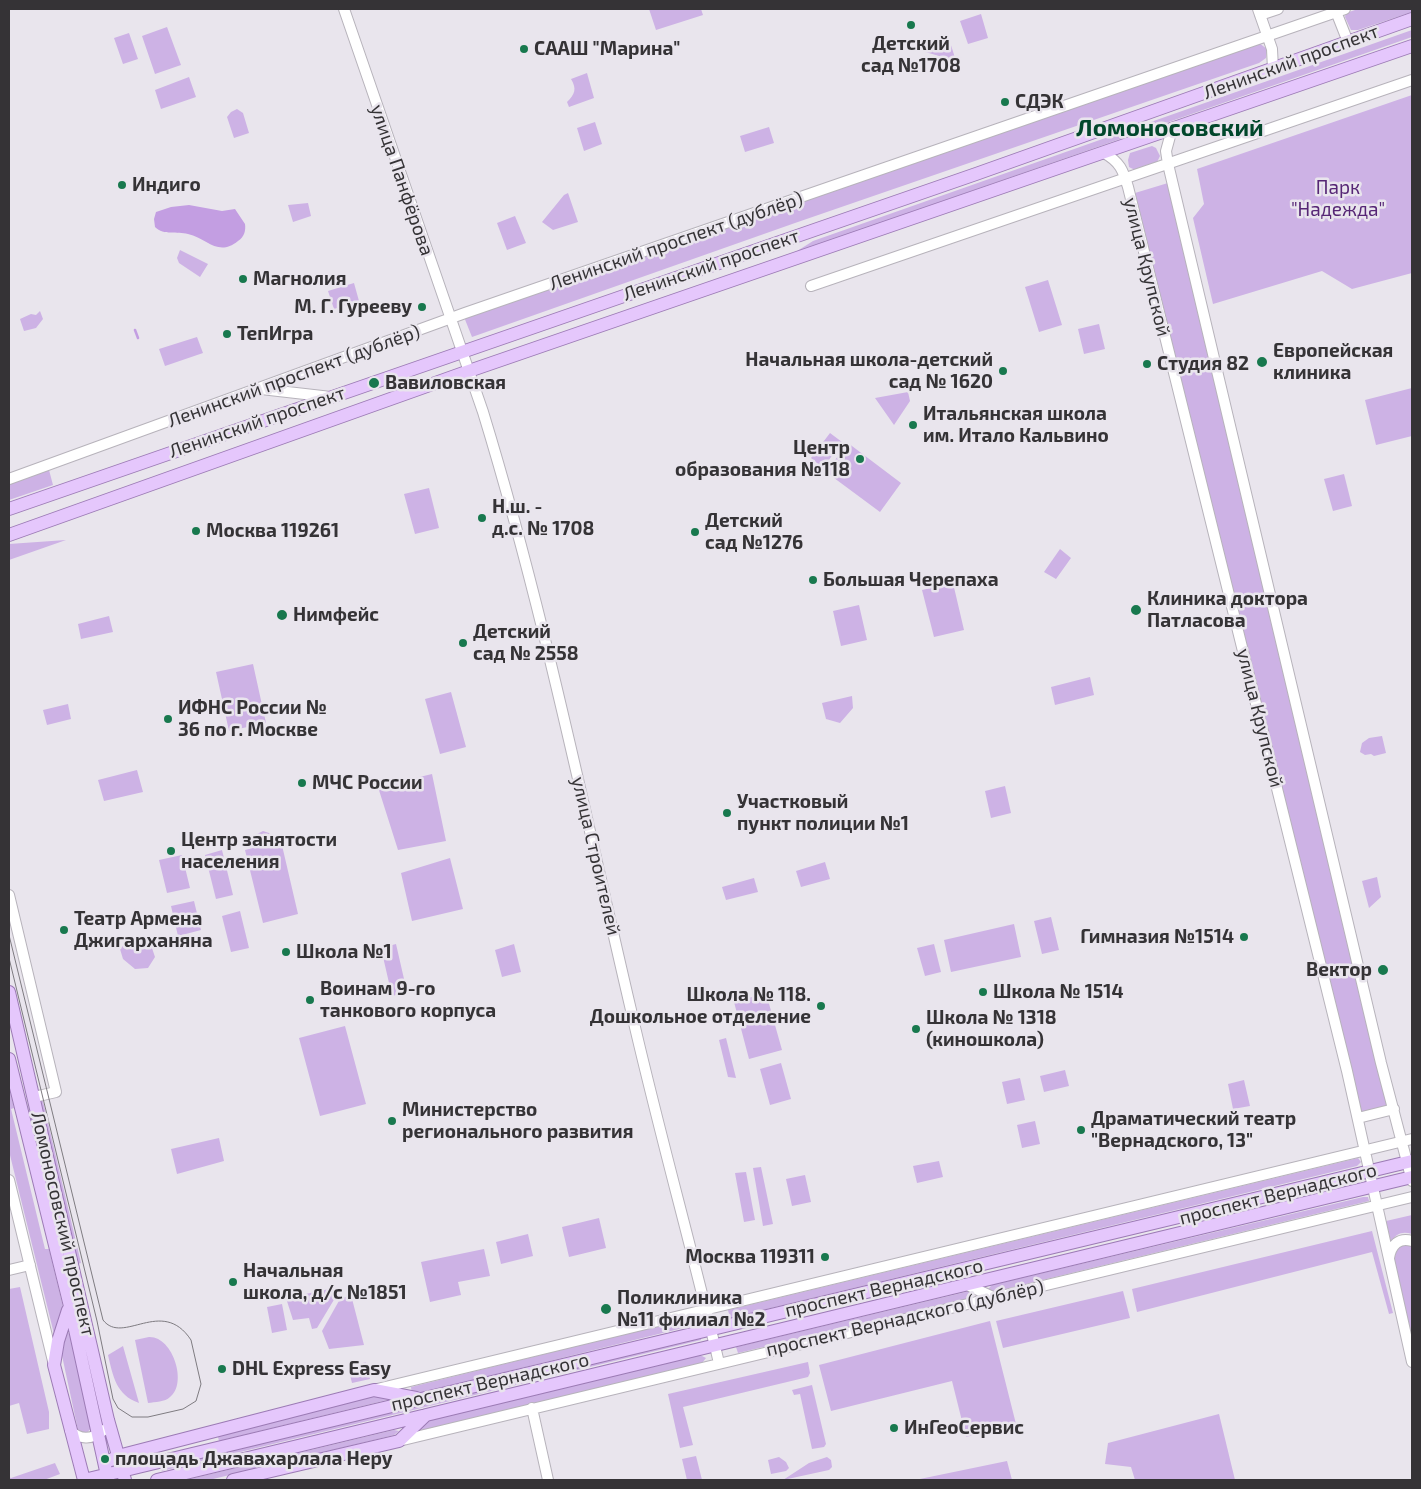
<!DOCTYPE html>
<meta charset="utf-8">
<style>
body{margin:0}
#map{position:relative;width:1421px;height:1489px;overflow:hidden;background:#e9e5ed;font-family:"Exo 2",sans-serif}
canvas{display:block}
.frame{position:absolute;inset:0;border:10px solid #353336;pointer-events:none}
</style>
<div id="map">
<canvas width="1421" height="1489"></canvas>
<div class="frame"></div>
</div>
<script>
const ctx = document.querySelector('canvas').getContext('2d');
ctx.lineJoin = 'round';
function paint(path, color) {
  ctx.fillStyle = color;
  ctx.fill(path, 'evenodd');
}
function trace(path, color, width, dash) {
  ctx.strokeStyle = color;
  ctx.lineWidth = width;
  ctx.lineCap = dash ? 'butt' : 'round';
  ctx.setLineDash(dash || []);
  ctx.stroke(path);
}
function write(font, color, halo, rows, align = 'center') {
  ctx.font = font + ' "Exo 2",sans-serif';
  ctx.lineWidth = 5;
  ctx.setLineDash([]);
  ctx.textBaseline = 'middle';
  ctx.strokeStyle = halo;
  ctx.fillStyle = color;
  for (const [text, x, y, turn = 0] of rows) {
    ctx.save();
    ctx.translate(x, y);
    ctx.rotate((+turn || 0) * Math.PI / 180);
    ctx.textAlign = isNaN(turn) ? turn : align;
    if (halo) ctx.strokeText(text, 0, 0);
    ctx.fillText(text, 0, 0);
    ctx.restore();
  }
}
const green = new Path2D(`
 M 649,9 L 701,9 L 703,15 L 656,30 Z
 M 1358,9 L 1412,9 L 1412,12 L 1358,30 L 1351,30 L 1345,17 L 1346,13 Z
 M 981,14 L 988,38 L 968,44 L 960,21 Z
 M 167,27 L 181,65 L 155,74 L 142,36 Z
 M 1412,30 L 1412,37 L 794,253 L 813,241 Z
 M 129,33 L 138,59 L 123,64 L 114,38 Z
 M 950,42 L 956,61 L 922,51 Z
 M 1259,43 L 1267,49 L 1266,58 L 1259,63 L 795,223 L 472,337 L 464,317 Z
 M 587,73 L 594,98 L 569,107 L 567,102 C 575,94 577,89 571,79 Z
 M 189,77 L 196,97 L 161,109 L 155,90 Z
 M 1412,95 L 1412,273 L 1352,289 L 1322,271 L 1213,304 L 1193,218 L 1204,204 L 1197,169 Z
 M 237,109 L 243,113 L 249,133 L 234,138 L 227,117 L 231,112 Z
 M 595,122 L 602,144 L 584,151 L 577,128 Z
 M 769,127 L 774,143 L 745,152 L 740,136 Z
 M 1152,146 L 1156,148 L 1160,156 L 1157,162 L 1135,170 L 1129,167 L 1128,160 L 1130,153 Z
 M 1168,183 L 1389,1107 L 1360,1115 L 1135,193 Z
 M 568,193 L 578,222 L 553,230 L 542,222 L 564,195 Z
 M 308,203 L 311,216 L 293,222 L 288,205 Z
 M 515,216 L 526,243 L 507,250 L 497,223 Z
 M 180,250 L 208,264 L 200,277 L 179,263 L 177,258 Z
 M 1048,280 L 1062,325 L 1039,332 L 1025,287 Z
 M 354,283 L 359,301 L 334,309 L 328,291 Z
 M 40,311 L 43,319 L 36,328 L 24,331 L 20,319 L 31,314 L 36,315 Z
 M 1099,324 L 1105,349 L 1084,354 L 1078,329 Z
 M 197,337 L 203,353 L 165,366 L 159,349 Z
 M 1412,388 L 1412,436 L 1376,445 L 1365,400 Z
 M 908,392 L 910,401 L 894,425 L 875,398 Z
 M 830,433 L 842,442 L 823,468 L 811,458 Z
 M 848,443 L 901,483 L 880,512 L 826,472 Z
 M 49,470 L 53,485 L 9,500 L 9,484 Z
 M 1344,474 L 1352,506 L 1333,511 L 1324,479 Z
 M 429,488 L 439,528 L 415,534 L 404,494 Z
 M 66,540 L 9,560 L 9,544 Z
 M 1060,549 L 1071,558 L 1056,579 L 1044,572 Z
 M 953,583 L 964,630 L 934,637 L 922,590 Z
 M 859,605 L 867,640 L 841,646 L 833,611 Z
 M 109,616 L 113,632 L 81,639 L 78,624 Z
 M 253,664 L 266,723 L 229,731 L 216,672 Z
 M 1090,677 L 1094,695 L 1055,705 L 1051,687 Z
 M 451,692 L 466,747 L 440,754 L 425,699 Z
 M 852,696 L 853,708 L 840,723 L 826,719 L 822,703 Z
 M 68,704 L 71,719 L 47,725 L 43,710 Z
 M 1382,736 L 1386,753 L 1374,756 L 1371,754 L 1365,755 L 1360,752 L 1362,743 L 1369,738 Z
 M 137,770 L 143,792 L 104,801 L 98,780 Z
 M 432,774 L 446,841 L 398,850 L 378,787 Z
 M 1005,786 L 1011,813 L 991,818 L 985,791 Z
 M 263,831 L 269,833 L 277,840 L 246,847 L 249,838 Z
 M 281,841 L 298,914 L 263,923 L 245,850 Z
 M 222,850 L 233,895 L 216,899 L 205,855 Z
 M 182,855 L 190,888 L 167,893 L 159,860 Z
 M 450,858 L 463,909 L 412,921 L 401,873 Z
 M 825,862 L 830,879 L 801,887 L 796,871 Z
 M 1377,877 L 1381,897 L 1369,908 L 1362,881 Z
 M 754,878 L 758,892 L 726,900 L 722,887 Z
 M 194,901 L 201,930 L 178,936 L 171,906 Z
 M 240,911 L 249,948 L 231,952 L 222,916 Z
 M 1051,917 L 1059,950 L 1042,954 L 1034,921 Z
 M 1014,924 L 1021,957 L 951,972 L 944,940 Z
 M 141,938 L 151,945 L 155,957 L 148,968 L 135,969 L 123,959 L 120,949 L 128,940 Z
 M 396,944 L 407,992 L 392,996 L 381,948 Z
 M 514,944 L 521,972 L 502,977 L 495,950 Z
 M 934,944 L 941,972 L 925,976 L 917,948 Z
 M 766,993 L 782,1050 L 749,1059 L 734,1002 Z
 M 345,1026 L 366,1104 L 320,1116 L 299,1038 Z
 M 726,1038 L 736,1078 L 728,1077 L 719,1040 Z
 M 781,1063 L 791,1099 L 770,1105 L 760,1069 Z
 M 1065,1070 L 1069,1086 L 1044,1092 L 1040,1076 Z
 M 1020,1078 L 1025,1100 L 1007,1104 L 1002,1082 Z
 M 1244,1080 L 1250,1106 L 1233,1109 L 1228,1084 Z
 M 9,1086 L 14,1108 L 11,1109 L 45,1249 L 49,1249 L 64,1311 L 54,1334 L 9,1151 Z
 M 42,1097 L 81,1263 L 78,1264 L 38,1098 Z
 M 1035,1121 L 1040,1144 L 1022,1148 L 1017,1125 Z
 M 219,1138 L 224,1161 L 177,1174 L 171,1149 Z
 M 1358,1158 L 1361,1162 L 1357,1166 L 730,1318 L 728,1310 Z
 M 939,1161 L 943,1177 L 917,1183 L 913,1166 Z
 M 761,1167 L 773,1224 L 763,1226 L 753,1168 Z
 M 746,1172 L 755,1220 L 744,1222 L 735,1173 Z
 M 805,1175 L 811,1202 L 792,1206 L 786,1179 Z
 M 1363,1197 L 1368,1197 L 1369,1201 L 993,1292 L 988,1289 L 992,1285 Z
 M 1412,1215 L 1412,1234 C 1403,1231 1396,1233 1391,1242 L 1386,1221 Z
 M 599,1218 L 606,1248 L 569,1257 L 562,1227 Z
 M 1372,1231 L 1393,1313 L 1389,1314 L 1372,1252 L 1137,1312 L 1132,1289 Z
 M 528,1234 L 533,1256 L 501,1264 L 496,1242 Z
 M 1404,1244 L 1412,1244 L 1412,1337 L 1394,1260 L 1397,1249 Z
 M 484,1249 L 490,1276 L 458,1282 L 461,1295 L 430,1302 L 421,1262 Z
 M 20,1287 L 49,1412 L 49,1429 L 27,1434 L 19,1403 L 9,1406 L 9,1289 Z
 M 339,1287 L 338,1293 L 317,1328 L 312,1329 L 309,1318 L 293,1320 L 286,1298 Z
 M 970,1291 L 974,1293 L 972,1298 L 738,1353 L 736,1347 Z
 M 1123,1291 L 1130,1318 L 1003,1348 L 996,1321 Z
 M 351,1295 L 364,1345 L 329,1349 L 322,1331 L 340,1299 Z
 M 282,1304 L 287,1330 L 272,1333 L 267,1307 Z
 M 690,1318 L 695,1320 L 696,1322 L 691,1326 L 412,1395 L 411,1387 Z
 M 990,1321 L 1016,1424 L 966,1437 L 952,1381 L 831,1411 L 819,1365 Z
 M 67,1332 L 70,1334 L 91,1428 L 86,1434 L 78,1430 L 61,1351 Z
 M 149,1337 C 173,1336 188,1384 170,1397 C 165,1402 155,1402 148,1403 L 135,1340 Z
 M 701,1337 L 701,1340 L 162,1471 L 161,1468 Z
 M 123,1346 L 139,1403 C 116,1395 113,1376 108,1355 Z
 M 700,1355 L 706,1358 L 702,1363 L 420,1432 L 419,1426 L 428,1421 Z
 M 366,1362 L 370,1379 L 352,1383 L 348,1367 Z
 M 808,1362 L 810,1373 L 808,1377 L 683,1407 L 693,1445 L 680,1448 L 668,1394 Z
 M 812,1385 L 826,1444 L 824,1447 L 812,1449 L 800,1394 L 794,1395 L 792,1390 Z
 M 370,1395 L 391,1399 L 219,1441 L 217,1433 Z
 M 1219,1414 L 1235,1480 L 1135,1480 L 1131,1467 L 1105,1464 L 1108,1443 Z
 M 394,1430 L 399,1431 L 394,1435 L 374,1440 L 209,1480 L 186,1480 Z
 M 696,1456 L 702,1480 L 687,1480 L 682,1459 Z
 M 779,1457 L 786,1462 L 789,1468 L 786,1471 L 771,1474 L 768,1460 Z
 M 827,1457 L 831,1460 L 832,1467 L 829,1470 L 783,1480 L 809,1463 Z
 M 1007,1461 L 1012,1480 L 915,1480 Z
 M 55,1463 L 60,1474 L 44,1480 L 9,1480 L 9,1477 L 11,1478 Z`);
const water = new Path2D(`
 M 189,205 L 222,211 L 235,209 L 245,224 C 246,231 244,237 238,241 C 218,257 208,239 188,234 C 177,231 164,236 155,227 L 154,219 L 156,212 L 171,207 Z`);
const stream = new Path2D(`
 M 135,330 L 138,338`);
const minor = new Path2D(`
 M 344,9 L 483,412 C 543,608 584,810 631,1010 C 658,1128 691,1245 719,1363
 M 1258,9 L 1272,49 L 1273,69
 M 1335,9 L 1348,42
 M 1260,15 L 1278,9
 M 1172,129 L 1166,151 L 1168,164 L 1381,1063 L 1412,1181
 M 1104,153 C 1120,162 1123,170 1128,187 L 1347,1071 L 1412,1362
 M 811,286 L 1412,80
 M 261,389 L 331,397
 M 9,479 L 465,313 L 1345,9
 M 9,895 L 56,1092 L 34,1097
 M 1358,1118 L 1394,1109
 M 9,1180 L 53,1361
 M 1389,1258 C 1391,1245 1399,1237 1412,1241
 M 9,1270 L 30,1265
 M 965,1284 L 993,1297
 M 377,1389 L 1412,1139
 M 532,1408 L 548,1480
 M 70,1430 C 80,1441 93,1439 104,1430
 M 399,1441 L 1412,1197`);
const major = new Path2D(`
 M 9,509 L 976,174 L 1412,19
 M 9,535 L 469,371 L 1412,46
 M 9,992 L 108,1420 L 125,1480
 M 9,1059 L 69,1302 L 108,1480
 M 68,1310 L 58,1341 L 54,1365 L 84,1480
 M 111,1460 L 118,1456 L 374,1390 L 416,1398
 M 84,1480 L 1412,1161
 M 157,1480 L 1412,1177
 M 233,1480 L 399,1441 L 426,1415`);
const tram = new Path2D(`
 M 9,935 L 103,1320 C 123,1346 162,1296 191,1340 L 201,1384 L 196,1401 L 183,1409 L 148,1417 L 132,1417 L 118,1408 L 113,1399 L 97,1321 L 9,958`);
const markers = [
 [911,25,5,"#18784e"],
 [524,49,5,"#18784e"],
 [1005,102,5,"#18784e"],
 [122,185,5,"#18784e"],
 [243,279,5,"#18784e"],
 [422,307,5,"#18784e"],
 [227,334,5,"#18784e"],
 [1262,362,6,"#18784e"],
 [1147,364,5,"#18784e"],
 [1003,371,5,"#18784e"],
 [374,383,6,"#18784e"],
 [913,425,5,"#18784e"],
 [860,459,5,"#18784e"],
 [482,518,5,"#18784e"],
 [196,531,5,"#18784e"],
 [695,532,5,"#18784e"],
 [813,580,5,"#18784e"],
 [1136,610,6,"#18784e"],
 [282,615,6,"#18784e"],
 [463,643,5,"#18784e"],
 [168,719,5,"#18784e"],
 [302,783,5,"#18784e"],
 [727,813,5,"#18784e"],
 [171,851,5,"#18784e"],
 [64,930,5,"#18784e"],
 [1244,937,5,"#18784e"],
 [286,952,5,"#18784e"],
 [1383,970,6,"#18784e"],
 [983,992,5,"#18784e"],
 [310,1000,5,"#18784e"],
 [821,1006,5,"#18784e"],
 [916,1029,5,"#18784e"],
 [392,1121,5,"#18784e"],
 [1081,1130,5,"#18784e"],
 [825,1257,5,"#18784e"],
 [233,1282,5,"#18784e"],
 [606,1309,6,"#18784e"],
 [222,1369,5,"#18784e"],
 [894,1428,5,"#18784e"],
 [105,1459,5,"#18784e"]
];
const poiNames = [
 ["Детский",911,44,"center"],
 ["сад №1708",911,66,"center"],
 ["СААШ \"Марина\"",534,49],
 ["СДЭК",1015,102],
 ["Индиго",132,185],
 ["Магнолия",253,279],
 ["М. Г. Гурееву",412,307,"right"],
 ["ТепИгра",237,334],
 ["Европейская",1273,351],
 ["клиника",1273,373],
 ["Начальная школа-детский",993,360,"right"],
 ["сад № 1620",993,382,"right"],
 ["Студия 82",1157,364],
 ["Вавиловская",385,383],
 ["Итальянская школа",923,414],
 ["им. Итало Кальвино",923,436],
 ["Центр",850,448,"right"],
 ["образования №118",850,470,"right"],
 ["Н.ш. -",492,507],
 ["д.с. № 1708",492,529],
 ["Детский",705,521],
 ["сад №1276",705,543],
 ["Москва 119261",206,531],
 ["Большая Черепаха",823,580],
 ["Клиника доктора",1147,599],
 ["Патласова",1147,621],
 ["Нимфейс",293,615],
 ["Детский",473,632],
 ["сад № 2558",473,654],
 ["ИФНС России №",178,708],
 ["36 по г. Москве",178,730],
 ["МЧС России",312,783],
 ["Участковый",737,802],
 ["пункт полиции №1",737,824],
 ["Центр занятости",181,840],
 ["населения",181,862],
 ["Театр Армена",74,919],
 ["Джигарханяна",74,941],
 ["Гимназия №1514",1234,937,"right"],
 ["Школа №1",296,952],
 ["Вектор",1372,970,"right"],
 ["Воинам 9-го",320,989],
 ["танкового корпуса",320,1011],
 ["Школа № 1514",993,992],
 ["Школа № 118.",811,995,"right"],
 ["Дошкольное отделение",811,1017,"right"],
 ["Школа № 1318",926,1018],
 ["(киношкола)",926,1040],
 ["Министерство",402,1110],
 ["регионального развития",402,1132],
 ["Драматический театр",1091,1119],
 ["\"Вернадского, 13\"",1091,1141],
 ["Москва 119311",815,1257,"right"],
 ["Начальная",243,1271],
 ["школа, д/с №1851",243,1293],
 ["Поликлиника",617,1298],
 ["№11 филиал №2",617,1320],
 ["DHL Express Easy",232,1369],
 ["ИнГеоСервис",904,1428],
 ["площадь Джавахарлала Неру",115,1459]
];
const streetNames = [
 ["Ленинский проспект",1291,62,-20],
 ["улица Панфёрова",402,180,71],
 ["Ленинский проспект (дублёр)",676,241,-19],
 ["Ленинский проспект",711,265,-19],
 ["улица Крупской",1147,267,76],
 ["Ленинский проспект (дублёр)",294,376,-20],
 ["Ленинский проспект",257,422,-19],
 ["улица Крупской",1260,718,76],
 ["улица Строителей",596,856,77],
 ["проспект Вернадского",1278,1194,-14],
 ["Ломоносовский проспект",63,1224,77],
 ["проспект Вернадского",884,1288,-13],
 ["проспект Вернадского (дублёр)",905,1318,-13],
 ["проспект Вернадского",490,1382,-13]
];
const parkNames = [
 ["Парк",1338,188],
 ["\"Надежда\"",1338,210]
];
const districtNames = [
 ["Ломоносовский",1170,128]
];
paint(green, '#cdb2e5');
paint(water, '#c39ee2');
trace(stream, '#c39ee2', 2.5);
trace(minor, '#b7b3bb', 12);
trace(major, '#9c7bb5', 14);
trace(minor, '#fff', 10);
trace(major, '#e5c7fc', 12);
trace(tram, '#7e7b80', 1);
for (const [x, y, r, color] of markers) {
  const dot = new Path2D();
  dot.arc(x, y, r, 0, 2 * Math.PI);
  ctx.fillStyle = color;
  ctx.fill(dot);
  trace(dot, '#e9e5ed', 2);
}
write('bold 19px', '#353336', '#e9e5ed', poiNames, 'left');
write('19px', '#353336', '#e9e5ed', streetNames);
write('19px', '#562675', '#e9e5ed', parkNames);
write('bold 24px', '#01472b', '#e9e5ed', districtNames);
</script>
